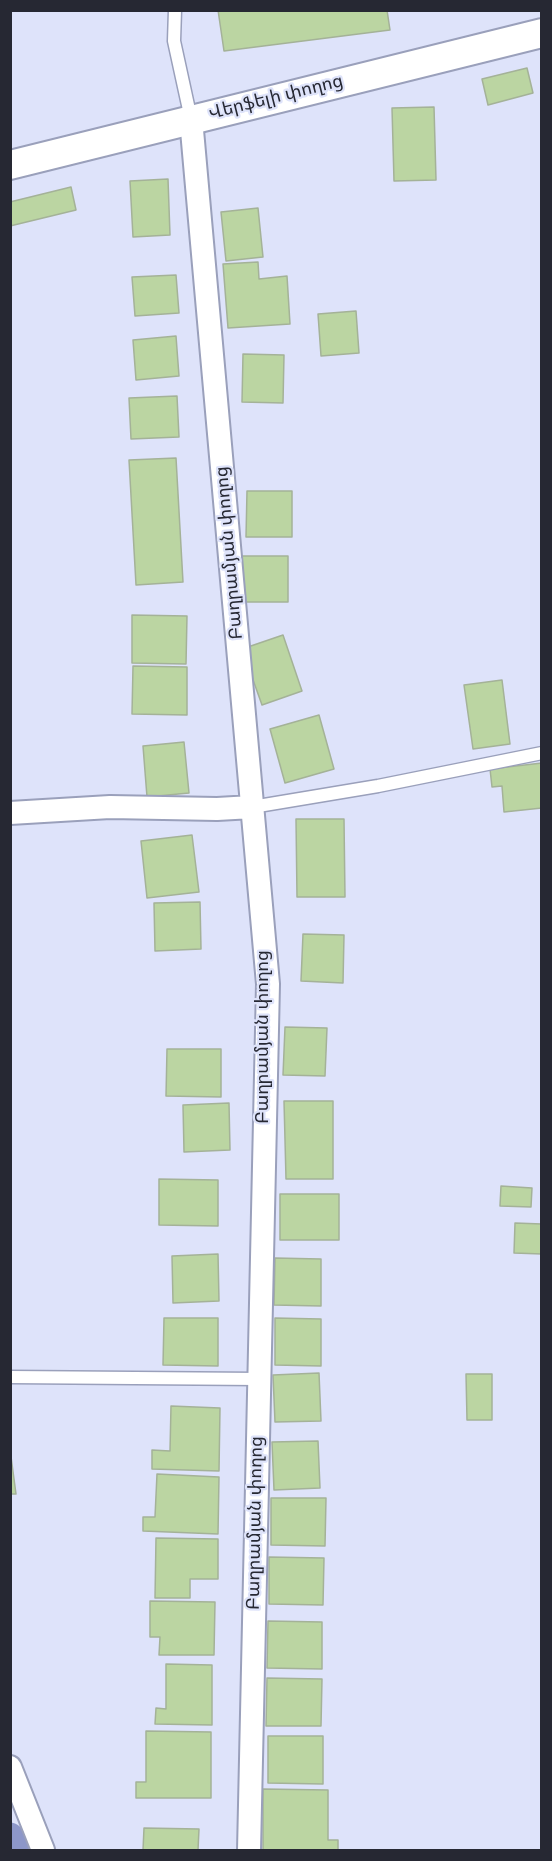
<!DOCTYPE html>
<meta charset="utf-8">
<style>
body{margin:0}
#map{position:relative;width:552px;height:1861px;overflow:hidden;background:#dee3fa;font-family:"Nunito Sans",sans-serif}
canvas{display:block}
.frame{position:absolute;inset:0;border:12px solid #262833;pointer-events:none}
</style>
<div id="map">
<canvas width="552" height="1861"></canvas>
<div class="frame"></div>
</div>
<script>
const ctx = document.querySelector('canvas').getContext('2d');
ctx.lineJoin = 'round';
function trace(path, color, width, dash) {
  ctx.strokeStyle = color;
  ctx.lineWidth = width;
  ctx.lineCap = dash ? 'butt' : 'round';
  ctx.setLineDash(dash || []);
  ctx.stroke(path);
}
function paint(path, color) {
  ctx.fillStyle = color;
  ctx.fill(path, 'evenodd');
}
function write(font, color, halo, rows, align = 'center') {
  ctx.font = font + ' "Nunito Sans","Noto Sans Armenian",sans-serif';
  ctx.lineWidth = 4.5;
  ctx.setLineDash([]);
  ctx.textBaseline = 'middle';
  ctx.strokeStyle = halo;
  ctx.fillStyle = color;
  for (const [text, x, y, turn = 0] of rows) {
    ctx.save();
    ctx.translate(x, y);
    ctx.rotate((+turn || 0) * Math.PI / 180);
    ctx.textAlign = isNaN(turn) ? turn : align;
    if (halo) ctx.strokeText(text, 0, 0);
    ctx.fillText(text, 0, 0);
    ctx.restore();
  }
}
const canal = new Path2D(`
 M 10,1836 L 16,1850`);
const building = new Path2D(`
 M 218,10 L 387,10 L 390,30 L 224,51 Z
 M 527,68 L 533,93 L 488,105 L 482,79 Z
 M 434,107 L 436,180 L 394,181 L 392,108 Z
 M 168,179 L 170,235 L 133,237 L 130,181 Z
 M 71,187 L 76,210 L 10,226 L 10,202 Z
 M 258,208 L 263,257 L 226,261 L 221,212 Z
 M 258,262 L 259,279 L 287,276 L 290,324 L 228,328 L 223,264 Z
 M 176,275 L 179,313 L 135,316 L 132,277 Z
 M 356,311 L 359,353 L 321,356 L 318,314 Z
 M 176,336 L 179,376 L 136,380 L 133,340 Z
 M 243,354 L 284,355 L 283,403 L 242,402 Z
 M 177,396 L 179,437 L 131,439 L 129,398 Z
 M 176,458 L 183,582 L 136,585 L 129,460 Z
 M 247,491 L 292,491 L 292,537 L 246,537 Z
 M 242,556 L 288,556 L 288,602 L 242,602 Z
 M 132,615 L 187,616 L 186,664 L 132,663 Z
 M 283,635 L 302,691 L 262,705 L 242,649 Z
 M 133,666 L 187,667 L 187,715 L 132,714 Z
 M 502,680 L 510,744 L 473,749 L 464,685 Z
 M 319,715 L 334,769 L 285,783 L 270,729 Z
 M 184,742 L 189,793 L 147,797 L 143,746 Z
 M 542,763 L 542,808 L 504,812 L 502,786 L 492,787 L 490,769 Z
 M 296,819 L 344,819 L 345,897 L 297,897 Z
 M 192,835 L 199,892 L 147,898 L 141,841 Z
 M 200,902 L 201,949 L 155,951 L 154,903 Z
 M 303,934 L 344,935 L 343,983 L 301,981 Z
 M 285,1027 L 327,1028 L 325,1076 L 283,1075 Z
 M 167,1049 L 221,1049 L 221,1097 L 166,1096 Z
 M 284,1101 L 333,1101 L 333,1179 L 286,1179 Z
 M 229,1103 L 230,1150 L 184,1152 L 183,1105 Z
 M 159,1179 L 218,1180 L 218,1226 L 159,1225 Z
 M 501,1186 L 532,1188 L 531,1207 L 500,1206 Z
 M 280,1194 L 339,1194 L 339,1240 L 280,1240 Z
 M 515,1223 L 542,1224 L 542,1254 L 514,1253 Z
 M 218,1254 L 219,1301 L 173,1303 L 172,1256 Z
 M 275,1258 L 321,1259 L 321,1306 L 274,1305 Z
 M 164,1318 L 218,1318 L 218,1366 L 163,1365 Z
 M 275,1318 L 321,1319 L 321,1366 L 275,1365 Z
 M 319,1373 L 321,1421 L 275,1422 L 273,1375 Z
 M 466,1374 L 492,1374 L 492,1420 L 467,1420 Z
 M 171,1406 L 220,1408 L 219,1471 L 152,1469 L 152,1450 L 170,1451 Z
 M 318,1441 L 320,1488 L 274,1490 L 272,1442 Z
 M 10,1449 L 16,1494 L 10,1494 Z
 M 157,1474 L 219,1477 L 218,1534 L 143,1531 L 143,1517 L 155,1517 Z
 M 271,1498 L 326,1498 L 325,1546 L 271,1545 Z
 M 156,1538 L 218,1539 L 218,1579 L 190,1579 L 190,1598 L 155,1598 Z
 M 269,1557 L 324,1558 L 323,1605 L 269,1604 Z
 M 150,1601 L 215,1602 L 214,1655 L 159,1655 L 160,1637 L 150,1637 Z
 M 268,1621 L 322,1622 L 322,1669 L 267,1668 Z
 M 166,1664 L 212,1665 L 212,1725 L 155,1724 L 156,1708 L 166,1709 Z
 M 267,1678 L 322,1679 L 321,1726 L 266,1726 Z
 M 146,1731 L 211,1732 L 211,1798 L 136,1798 L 136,1782 L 146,1782 Z
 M 268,1736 L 323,1736 L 323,1784 L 268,1783 Z
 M 263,1789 L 328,1790 L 328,1840 L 338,1840 L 338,1850 L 263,1850 Z
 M 144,1828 L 199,1829 L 198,1850 L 143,1850 Z`);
const service = new Path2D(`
 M 175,10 L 174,41 L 191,119
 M 252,807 L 378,786 L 542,753
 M 10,1377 L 259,1379`);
const minor = new Path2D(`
 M 191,119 L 268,984 L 249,1850
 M 10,813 L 110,807 L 217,809 L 252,807
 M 10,1767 L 43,1850`);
const tertiary = new Path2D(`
 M 10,165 L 542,33`);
const streetNames = [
 ["Վերֆելի փողոց",276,98,-14],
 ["Բաղրամյան փողոց",230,553,-95],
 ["Բաղրամյան փողոց",264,1037,-90],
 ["Բաղրամյան փողոց",256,1523,-89]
];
trace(canal, '#8d97c9', 27);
paint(building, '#bbd5a2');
trace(building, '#a4b298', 1.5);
trace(service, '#9aa0bb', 15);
trace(minor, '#9aa0bb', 26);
trace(tertiary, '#9aa0bb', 32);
trace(service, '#fff', 12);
trace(minor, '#fff', 22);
trace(tertiary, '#fff', 28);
write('18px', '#262833', '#dee3fa', streetNames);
</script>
